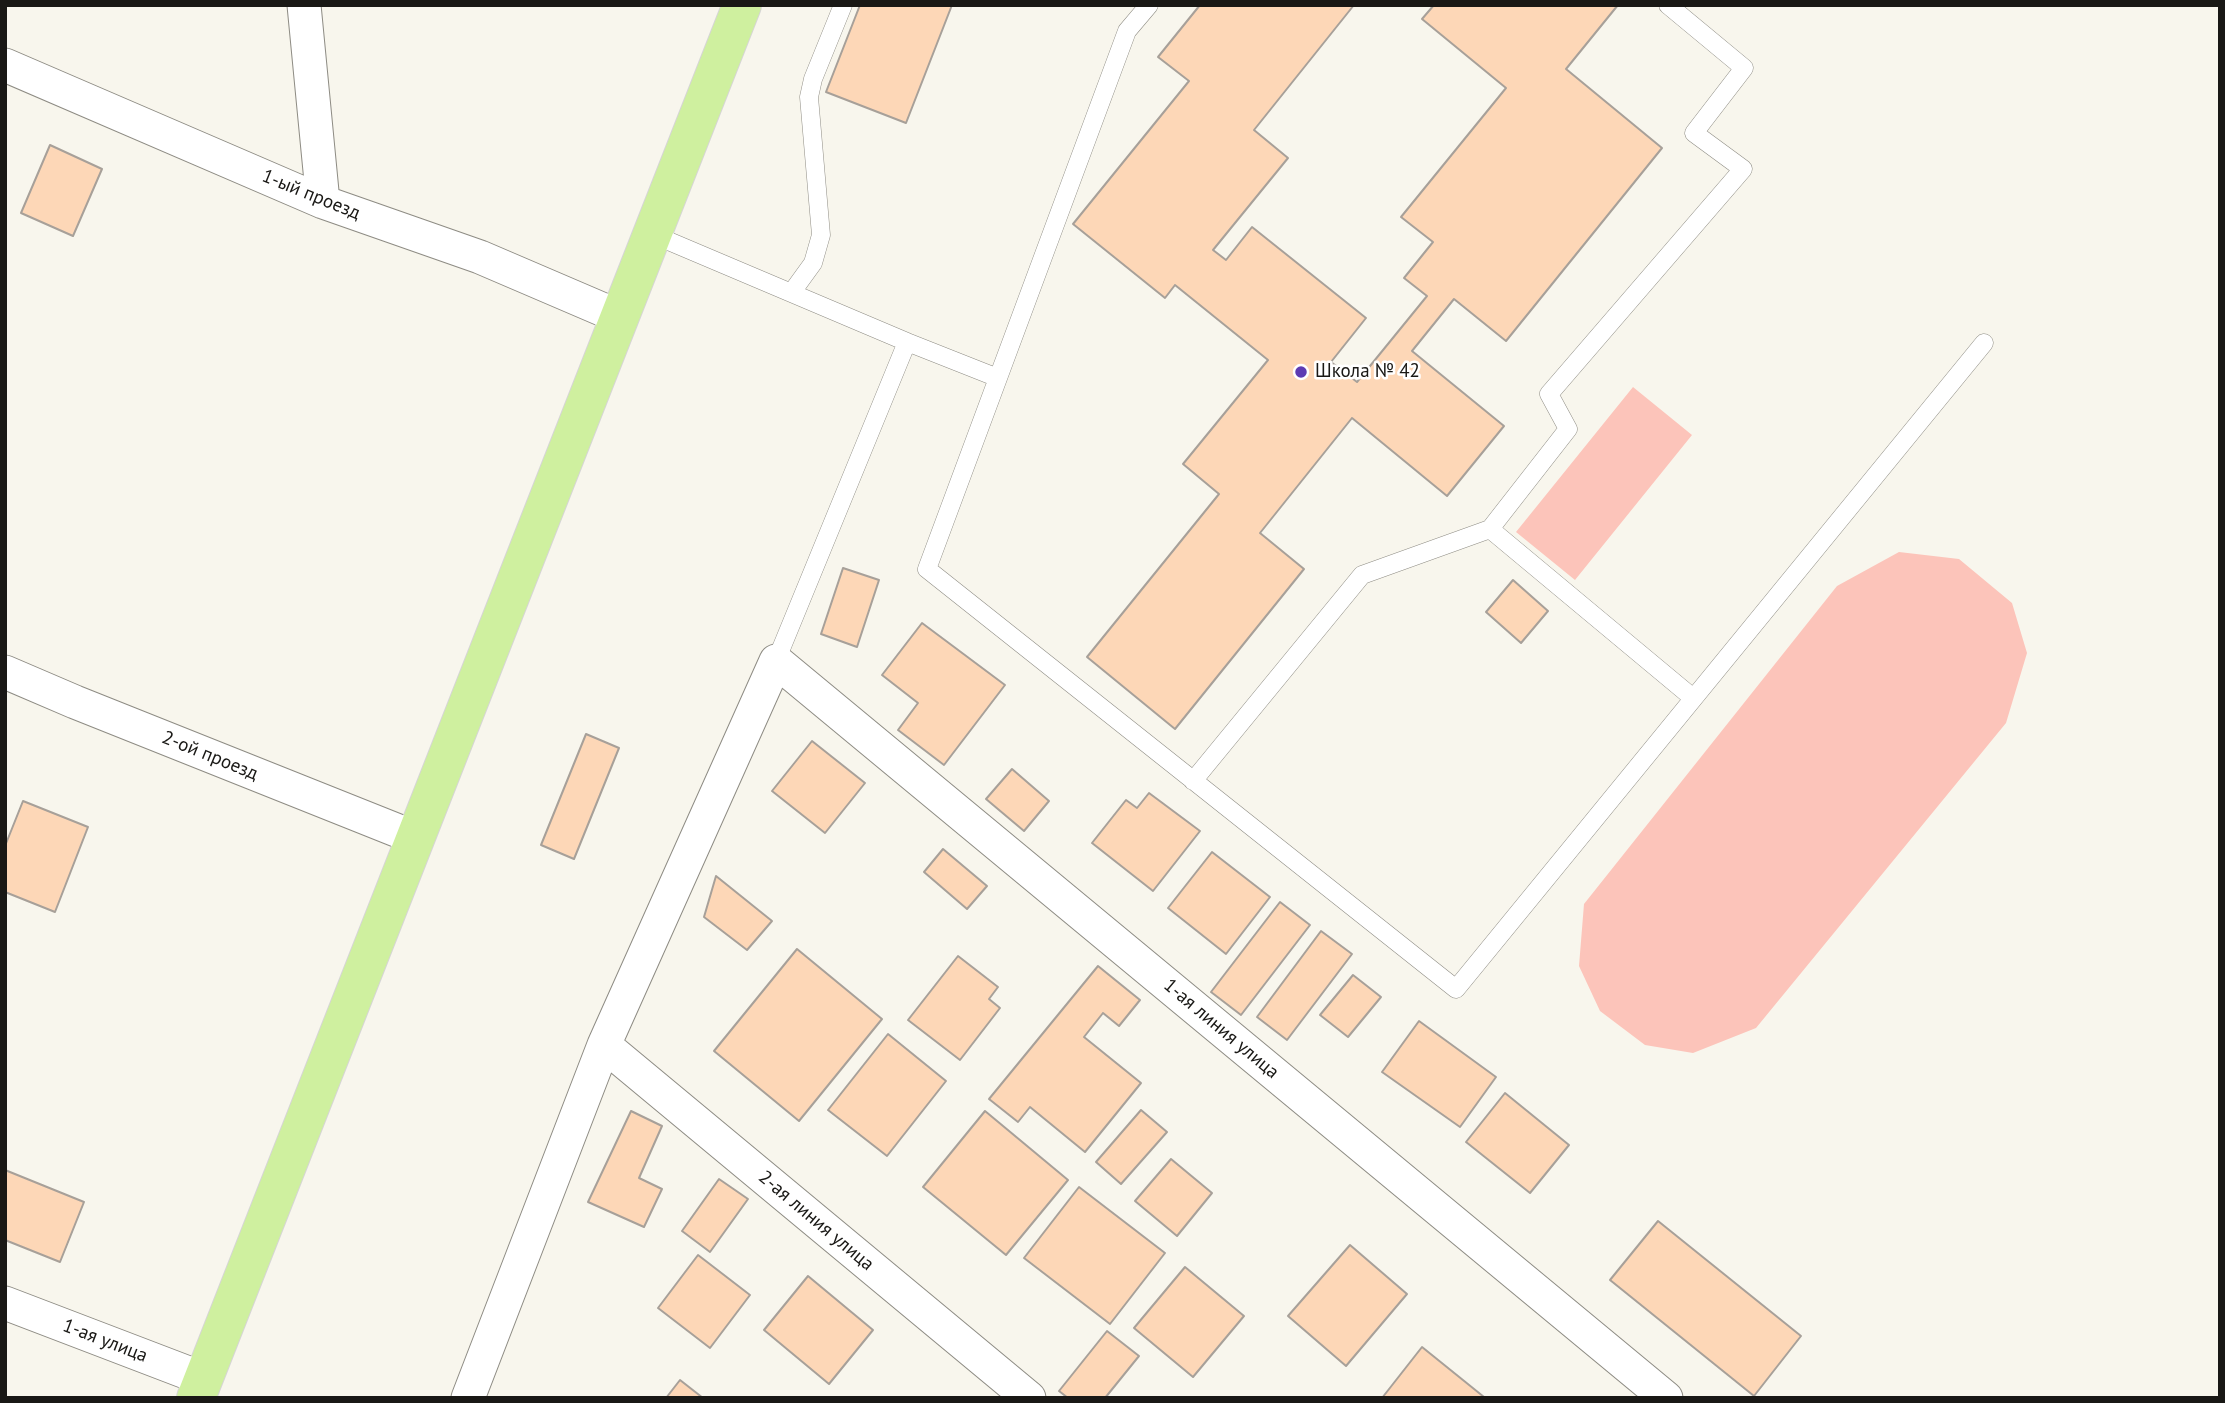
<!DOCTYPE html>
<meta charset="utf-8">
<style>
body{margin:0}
#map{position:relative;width:2225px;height:1403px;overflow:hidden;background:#f8f6ed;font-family:"PT Sans",sans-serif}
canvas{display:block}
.frame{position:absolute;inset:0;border:7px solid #191815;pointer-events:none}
</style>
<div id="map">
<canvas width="2225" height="1403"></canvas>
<div class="frame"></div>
</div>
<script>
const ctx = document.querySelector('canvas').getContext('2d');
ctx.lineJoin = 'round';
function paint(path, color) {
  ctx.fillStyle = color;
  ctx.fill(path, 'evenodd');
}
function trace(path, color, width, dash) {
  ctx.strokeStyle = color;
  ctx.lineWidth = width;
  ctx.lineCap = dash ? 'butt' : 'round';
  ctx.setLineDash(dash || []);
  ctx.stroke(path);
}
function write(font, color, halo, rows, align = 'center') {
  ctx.font = font + ' "PT Sans",sans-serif';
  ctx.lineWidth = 5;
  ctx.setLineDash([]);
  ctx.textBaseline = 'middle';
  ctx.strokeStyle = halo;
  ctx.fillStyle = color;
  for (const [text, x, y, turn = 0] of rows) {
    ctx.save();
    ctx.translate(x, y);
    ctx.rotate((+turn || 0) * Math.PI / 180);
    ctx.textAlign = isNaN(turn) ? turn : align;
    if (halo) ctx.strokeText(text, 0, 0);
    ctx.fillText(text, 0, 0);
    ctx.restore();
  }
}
const green = new Path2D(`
 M 1633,387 L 1692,435 L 1575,580 L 1516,532 Z
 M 1899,552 L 1959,559 L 2012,603 L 2027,653 L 2006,723 L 1756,1028 L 1693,1053 L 1645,1045 L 1600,1011 L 1579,966 L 1584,904 L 1837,586 Z`);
const building = new Path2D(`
 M 860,5 L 952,5 L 906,123 L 826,92 Z
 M 1200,5 L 1354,5 L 1254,130 L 1288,158 L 1213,250 L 1226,260 L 1252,227 L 1366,318 L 1331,362 L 1357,382 L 1427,296 L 1404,278 L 1433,242 L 1401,217 L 1506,88 L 1422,19 L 1434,5 L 1618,5 L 1566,69 L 1662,148 L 1506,341 L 1454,299 L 1412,351 L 1504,426 L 1447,496 L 1352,418 L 1260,533 L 1304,569 L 1175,729 L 1087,657 L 1219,494 L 1183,464 L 1268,360 L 1175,285 L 1165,298 L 1073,224 L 1189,81 L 1158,57 Z
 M 50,145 L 102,169 L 73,236 L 21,213 Z
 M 843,568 L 879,580 L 857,647 L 821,634 Z
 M 1513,580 L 1548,611 L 1521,643 L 1486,612 Z
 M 922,623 L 1005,685 L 944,765 L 898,730 L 918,703 L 882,675 Z
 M 586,734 L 619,748 L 574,859 L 541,845 Z
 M 812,741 L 865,783 L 825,833 L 772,791 Z
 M 1012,769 L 1049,801 L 1024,831 L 986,799 Z
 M 1149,793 L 1200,831 L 1153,891 L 1092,843 L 1126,800 L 1137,808 Z
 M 23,801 L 88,827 L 55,912 L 5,892 L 5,846 Z
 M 943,849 L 987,886 L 967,909 L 924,872 Z
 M 1212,852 L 1270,897 L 1226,954 L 1168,908 Z
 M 716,876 L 772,921 L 747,950 L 704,917 Z
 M 1280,902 L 1310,925 L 1241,1015 L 1211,992 Z
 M 1321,931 L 1352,954 L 1287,1040 L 1257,1017 Z
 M 797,949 L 882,1019 L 799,1121 L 714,1051 Z
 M 958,956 L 998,987 L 989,999 L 1000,1008 L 960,1060 L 908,1020 Z
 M 1098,966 L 1140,1000 L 1119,1026 L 1103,1013 L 1084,1037 L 1141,1083 L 1085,1152 L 1030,1107 L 1018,1122 L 989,1099 Z
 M 1353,975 L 1381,997 L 1348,1037 L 1320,1015 Z
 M 1419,1021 L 1496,1077 L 1460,1127 L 1382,1072 Z
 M 888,1034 L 946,1081 L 887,1156 L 828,1110 Z
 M 1505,1093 L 1569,1145 L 1530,1193 L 1466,1142 Z
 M 1141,1110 L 1167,1132 L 1121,1184 L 1096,1162 Z
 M 631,1111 L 662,1126 L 639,1178 L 662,1189 L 644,1227 L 588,1202 Z
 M 985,1111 L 1068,1180 L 1006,1255 L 923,1187 Z
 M 1171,1159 L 1212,1193 L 1177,1236 L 1135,1201 Z
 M 5,1170 L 84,1202 L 60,1262 L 5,1240 Z
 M 719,1179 L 748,1199 L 710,1252 L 682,1231 Z
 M 1079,1187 L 1165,1253 L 1110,1324 L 1024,1258 Z
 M 1658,1221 L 1801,1336 L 1754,1396 L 1610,1280 Z
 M 1350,1245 L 1407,1294 L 1346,1366 L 1288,1316 Z
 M 698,1255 L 750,1295 L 710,1348 L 658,1308 Z
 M 1185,1267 L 1244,1316 L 1193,1377 L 1134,1328 Z
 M 808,1276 L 873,1330 L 829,1384 L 764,1330 Z
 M 1107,1331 L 1139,1356 L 1105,1398 L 1068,1398 L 1059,1391 Z
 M 1422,1347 L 1484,1397 L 1382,1398 Z
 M 680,1380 L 703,1398 L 666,1398 Z`);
const lane = new Path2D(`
 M 1149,5 L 1127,31 L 927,569 L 1456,989 L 1984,343
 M 652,234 L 907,342 L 998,378
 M 792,292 L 813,263 L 821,235 L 809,97 L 813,79 L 843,5
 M 1490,529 L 1693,698
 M 776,661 L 907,342
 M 1193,781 L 1362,575 L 1490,529 L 1568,429 L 1549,394 L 1743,169 L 1694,133 L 1744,68 L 1668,5`);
const street = new Path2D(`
 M 304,5 L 323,202
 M 5,65 L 323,202 L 480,257 L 620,317
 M 5,672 L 75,702 L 416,838
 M 604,1045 L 1029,1398
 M 5,1303 L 204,1379
 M 468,1398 L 604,1045 L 776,661 L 1666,1398`);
const primary = new Path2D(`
 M 196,1398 L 742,5`);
const markers = [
 [1301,372,7,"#5d3bb3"]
];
const streetNames = [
 ["1-ый проезд",311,195,22],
 ["2-ой проезд",210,756,22],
 ["1-ая линия улица",1221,1029,40],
 ["2-ая линия улица",816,1221,40],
 ["1-ая улица",105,1341,21]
];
const poiNames = [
 ["Школа № 42",1315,372]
];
paint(green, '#fcc4ba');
paint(building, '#fdd7b7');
trace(building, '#a7a099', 2);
trace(lane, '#8e8c84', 19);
trace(street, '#8e8c84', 35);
trace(primary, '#d6d5d5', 40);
trace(lane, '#fff', 18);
trace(street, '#fff', 33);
trace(primary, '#cff09f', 38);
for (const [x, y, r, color] of markers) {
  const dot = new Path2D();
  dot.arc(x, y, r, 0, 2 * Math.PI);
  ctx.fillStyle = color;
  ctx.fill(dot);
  trace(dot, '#fff', 2.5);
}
write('19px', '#191815', '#fff', streetNames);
write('19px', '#191815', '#fff', poiNames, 'left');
</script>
